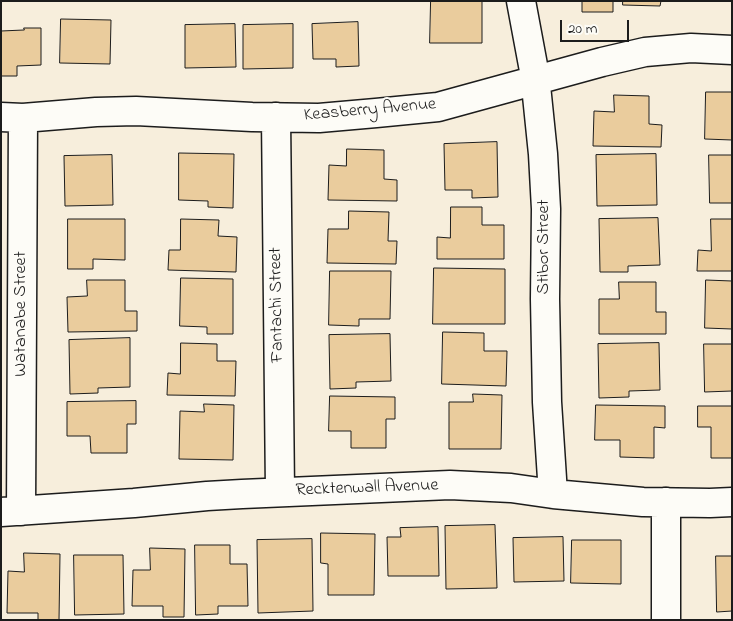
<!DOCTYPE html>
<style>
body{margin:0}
#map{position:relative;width:733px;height:621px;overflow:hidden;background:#f7eedc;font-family:"Indie Flower",sans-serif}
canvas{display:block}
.frame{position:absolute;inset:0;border:2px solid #1c1c1c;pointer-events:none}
.scale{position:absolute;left:560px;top:20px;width:69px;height:22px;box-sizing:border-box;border:2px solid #1c1c1c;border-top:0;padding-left:6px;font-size:15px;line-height:18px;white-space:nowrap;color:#1c1c1c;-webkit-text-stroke:4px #fdfcf7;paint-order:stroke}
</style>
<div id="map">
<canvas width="733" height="621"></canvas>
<div class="frame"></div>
<div class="scale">20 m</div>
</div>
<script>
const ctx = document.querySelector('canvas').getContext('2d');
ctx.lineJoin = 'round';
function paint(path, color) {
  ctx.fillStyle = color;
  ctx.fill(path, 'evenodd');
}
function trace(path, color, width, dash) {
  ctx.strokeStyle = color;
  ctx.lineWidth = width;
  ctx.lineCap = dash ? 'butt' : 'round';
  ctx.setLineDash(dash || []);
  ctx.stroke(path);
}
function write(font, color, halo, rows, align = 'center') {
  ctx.font = font + ' "Indie Flower",sans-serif';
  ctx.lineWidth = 4;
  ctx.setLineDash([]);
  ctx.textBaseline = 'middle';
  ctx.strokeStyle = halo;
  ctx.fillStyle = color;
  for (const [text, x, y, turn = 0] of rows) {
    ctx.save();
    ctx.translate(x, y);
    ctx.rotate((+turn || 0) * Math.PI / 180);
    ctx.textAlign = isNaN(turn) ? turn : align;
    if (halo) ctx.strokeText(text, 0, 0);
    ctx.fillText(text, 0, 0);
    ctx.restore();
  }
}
const building = new Path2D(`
 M 431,1 L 482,1 L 482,43 L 430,43 Z
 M 576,1 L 613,1 L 613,12 L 582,12 L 582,1 Z
 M 623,1 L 661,1 L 660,6 L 623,5 Z
 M 61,19 L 111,20 L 110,64 L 60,63 Z
 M 358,22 L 359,66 L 336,67 L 336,59 L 313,59 L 312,24 Z
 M 235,24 L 236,67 L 185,68 L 185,25 Z
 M 293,24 L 293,68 L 243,69 L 243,25 Z
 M 24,28 L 41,28 L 41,65 L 17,66 L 17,76 L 1,76 L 1,31 L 24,30 Z
 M 706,92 L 732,92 L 732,140 L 705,139 Z
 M 614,95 L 649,96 L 649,124 L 662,125 L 661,147 L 593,146 L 594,111 L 614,112 Z
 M 497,142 L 498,197 L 472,198 L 472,190 L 445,190 L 444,144 Z
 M 347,149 L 384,150 L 384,179 L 397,180 L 397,201 L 328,200 L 329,165 L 346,166 Z
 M 179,153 L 234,154 L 233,208 L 208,207 L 208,201 L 179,200 Z
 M 656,154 L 657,205 L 597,206 L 596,155 Z
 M 112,155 L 113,205 L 65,206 L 64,156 Z
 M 709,155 L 732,155 L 732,203 L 710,203 Z
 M 451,207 L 482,207 L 482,225 L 504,225 L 504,259 L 437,259 L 437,237 L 450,238 Z
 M 349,211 L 389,212 L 388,241 L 397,241 L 396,264 L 327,263 L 328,229 L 348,229 Z
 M 658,218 L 660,265 L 628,266 L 628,272 L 600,272 L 599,219 Z
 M 68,219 L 125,219 L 125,260 L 93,259 L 93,269 L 68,269 Z
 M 181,219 L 219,220 L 218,236 L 237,237 L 236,272 L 168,270 L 169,250 L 180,250 Z
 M 711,219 L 732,219 L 732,271 L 697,271 L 698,250 L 711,251 Z
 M 434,268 L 505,269 L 505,324 L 433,324 Z
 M 330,271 L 391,271 L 390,319 L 359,319 L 359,326 L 329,325 Z
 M 181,278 L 233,279 L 233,334 L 207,334 L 207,327 L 180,326 Z
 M 87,280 L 125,280 L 125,311 L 137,311 L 137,331 L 68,332 L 67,297 L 87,296 Z
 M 706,280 L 732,281 L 732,329 L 705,328 Z
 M 619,282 L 656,282 L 656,312 L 666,312 L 666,334 L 599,334 L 599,299 L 619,299 Z
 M 443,332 L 484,333 L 484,351 L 507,351 L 506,386 L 442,384 Z
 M 390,334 L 391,381 L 356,382 L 356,388 L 330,389 L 329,335 Z
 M 130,338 L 130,387 L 98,388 L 98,393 L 70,394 L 69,340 Z
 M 181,343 L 217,344 L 217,361 L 236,361 L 235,396 L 167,395 L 168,373 L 180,374 Z
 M 659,343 L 660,390 L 629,391 L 629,397 L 599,398 L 598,344 Z
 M 704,344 L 732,344 L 732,391 L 705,392 Z
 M 473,394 L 502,395 L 501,449 L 449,449 L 449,402 L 473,402 Z
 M 330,396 L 395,397 L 395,419 L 386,419 L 386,448 L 351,448 L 351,431 L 329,431 Z
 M 136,401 L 136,424 L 127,424 L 127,453 L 91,453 L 90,436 L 67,436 L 67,402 Z
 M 204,404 L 234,405 L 233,460 L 179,459 L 180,411 L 204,412 Z
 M 596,405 L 665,406 L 665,428 L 654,427 L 654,458 L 620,457 L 620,440 L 595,440 Z
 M 698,406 L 732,406 L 732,458 L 711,458 L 711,427 L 698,427 Z
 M 495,525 L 497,588 L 446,589 L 445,526 Z
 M 438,527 L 439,576 L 388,576 L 387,537 L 401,537 L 400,528 Z
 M 321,533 L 375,534 L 374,595 L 328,595 L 328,564 L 321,563 Z
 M 563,537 L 564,581 L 514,582 L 513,538 Z
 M 312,539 L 313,611 L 258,613 L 257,540 Z
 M 572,540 L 621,540 L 621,584 L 571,583 Z
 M 195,545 L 230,545 L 230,564 L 247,564 L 248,606 L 218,606 L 218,614 L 196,615 Z
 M 150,548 L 185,549 L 184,617 L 163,617 L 163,606 L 132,606 L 133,570 L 150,570 Z
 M 24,553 L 60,554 L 59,620 L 38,620 L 38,613 L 7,613 L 8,571 L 24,572 Z
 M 74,555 L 123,555 L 124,614 L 75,615 Z
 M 716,556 L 732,556 L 732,611 L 717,612 Z`);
const minor = new Path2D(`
 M 521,1 L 535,76 L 543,154 L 546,209 L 545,299 L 547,402 L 553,494
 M 1,117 L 23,118 L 96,112 L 136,111 L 252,117 L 319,118 L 376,113 L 438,107 L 602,62 L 645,52 L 691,48 L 732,50
 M 276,117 L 280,492
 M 666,502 L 666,620
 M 21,511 L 23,118
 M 1,512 L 134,503 L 207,496 L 242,494 L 450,485 L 511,488 L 553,494 L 643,502 L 710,503 L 732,502`);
const streetNames = [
 ["Keasberry Avenue",370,111,-5],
 ["Stibor Street",545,247,-90],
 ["Fantachi Street",278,305,-91],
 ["Watanabe Street",22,314,-90],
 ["Recktenwall Avenue",367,489,-2]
];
paint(building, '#eacc9d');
trace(building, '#1c1c1c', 1);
trace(minor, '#1c1c1c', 31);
trace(minor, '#fdfcf7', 28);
write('18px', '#1c1c1c', '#fdfcf7', streetNames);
</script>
